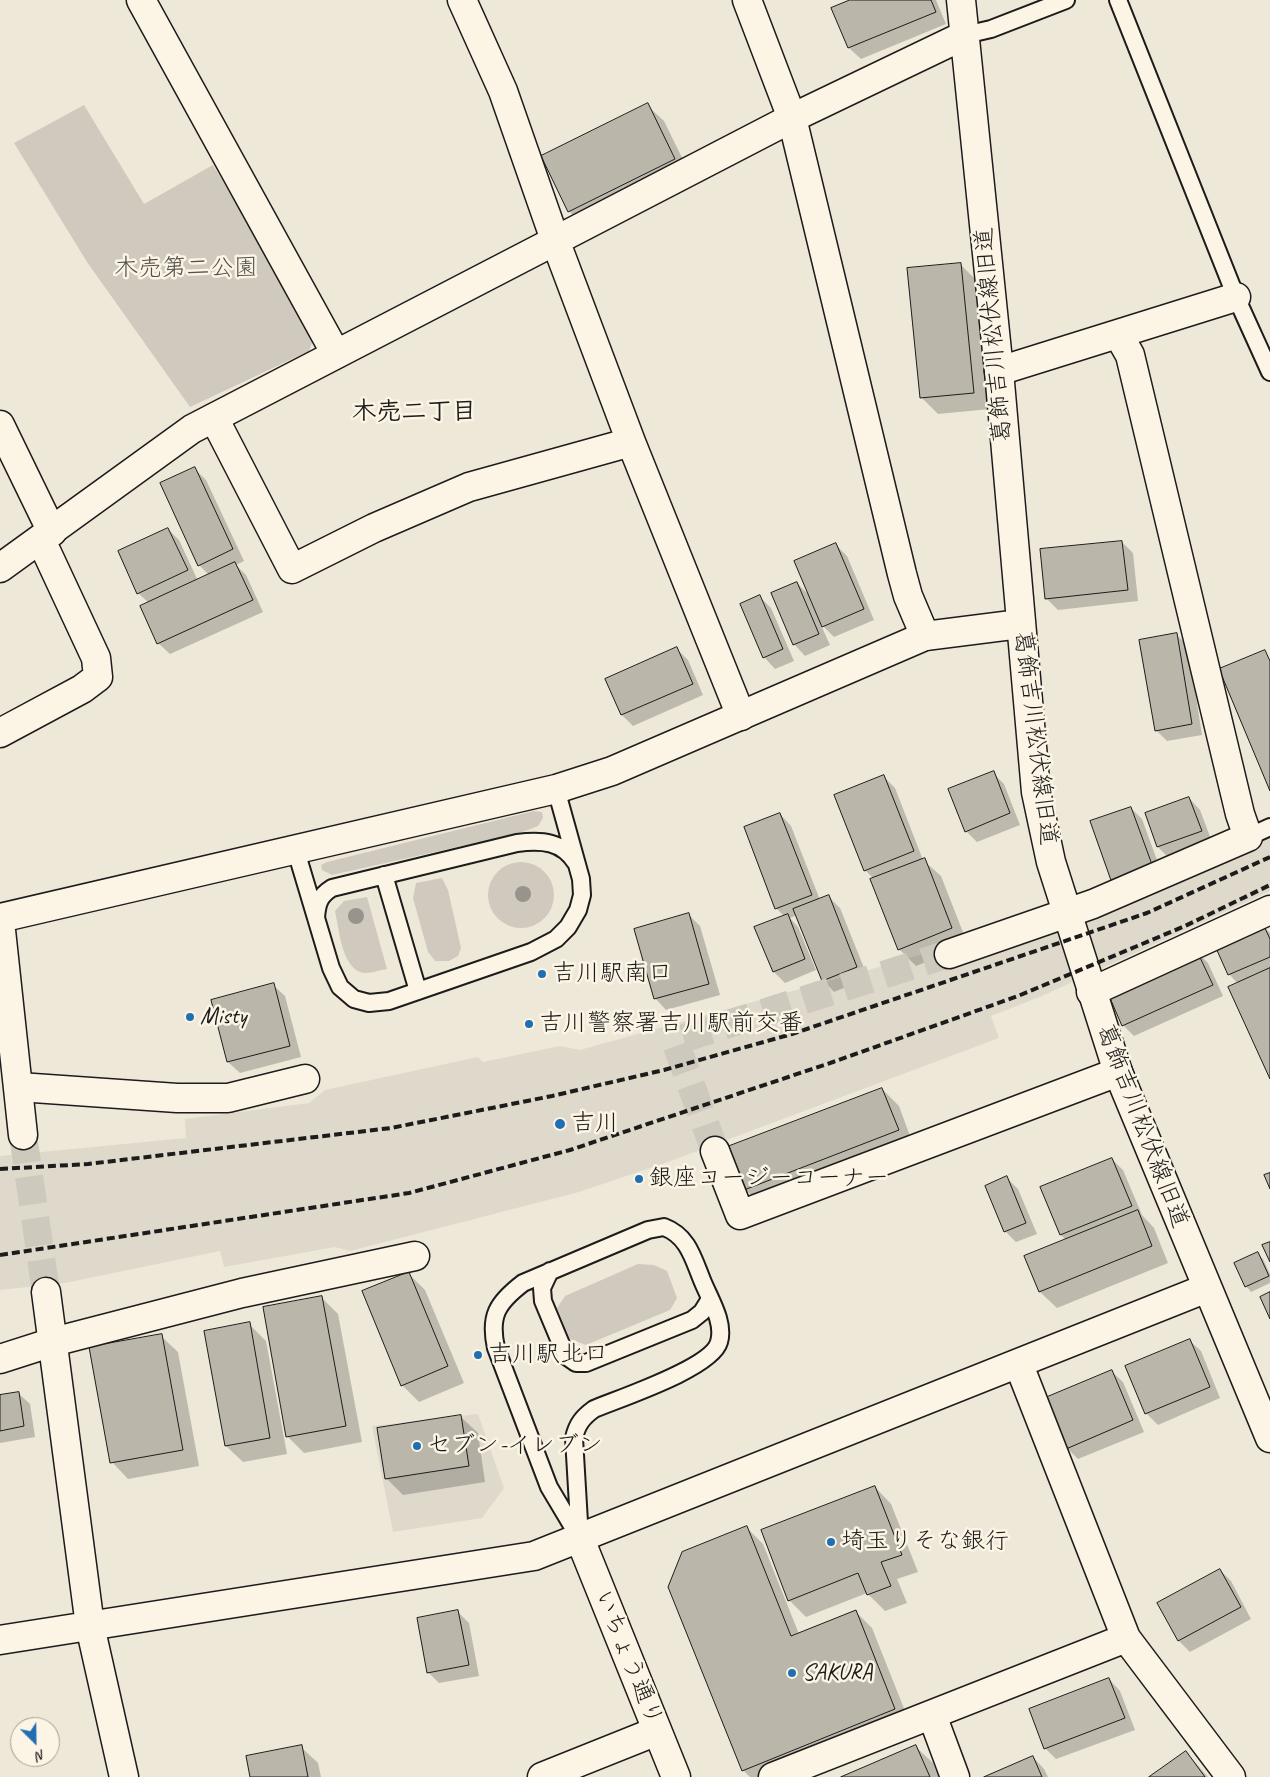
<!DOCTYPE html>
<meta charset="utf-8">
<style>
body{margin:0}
#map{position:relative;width:1270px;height:1777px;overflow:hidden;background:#eee8d9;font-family:Caveat,sans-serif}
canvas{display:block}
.north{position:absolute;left:10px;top:1717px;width:50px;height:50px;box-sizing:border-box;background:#fcf5e5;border:1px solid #a29e95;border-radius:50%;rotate:157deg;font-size:14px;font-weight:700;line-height:20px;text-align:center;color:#1c1c1c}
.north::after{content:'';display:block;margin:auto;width:18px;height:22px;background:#1f6fb2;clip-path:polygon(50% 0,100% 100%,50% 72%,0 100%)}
</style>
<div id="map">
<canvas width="1270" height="1777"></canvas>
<div class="north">N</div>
</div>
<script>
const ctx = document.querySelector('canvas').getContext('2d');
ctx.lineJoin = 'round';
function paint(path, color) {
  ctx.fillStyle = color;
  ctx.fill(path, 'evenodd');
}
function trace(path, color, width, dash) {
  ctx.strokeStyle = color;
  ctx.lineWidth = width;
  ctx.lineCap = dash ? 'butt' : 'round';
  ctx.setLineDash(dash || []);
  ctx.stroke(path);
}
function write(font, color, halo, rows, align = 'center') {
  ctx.font = font + ' Caveat,"Klee One",sans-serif';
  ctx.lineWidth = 5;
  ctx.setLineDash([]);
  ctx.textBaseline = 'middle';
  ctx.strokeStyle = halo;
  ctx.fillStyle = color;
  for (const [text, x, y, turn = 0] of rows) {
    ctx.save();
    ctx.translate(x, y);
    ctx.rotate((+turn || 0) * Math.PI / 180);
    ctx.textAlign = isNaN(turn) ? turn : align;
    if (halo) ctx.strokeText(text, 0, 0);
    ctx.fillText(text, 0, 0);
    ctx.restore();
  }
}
const built = new Path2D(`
 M 1270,838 L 1270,891 L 1042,996 L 991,1016 L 999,1038 L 668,1162 L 579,1192 L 350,1251 L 335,1247 L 224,1267 L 220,1251 L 65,1283 L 0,1290 L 0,1156 L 186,1138 L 185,1119 L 309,1103 L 325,1090 L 478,1057 L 483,1062 L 560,1046 L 580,1050 L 872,969 L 1196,872 Z
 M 478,1414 L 504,1488 L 482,1518 L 393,1532 L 372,1426 Z`);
const green = new Path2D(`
 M 84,105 L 144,204 L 213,165 L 315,335 L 309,351 L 190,407 L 87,262 L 14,143 Z
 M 534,811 L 542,812 L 543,818 L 538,826 L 520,833 L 332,875 L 322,870 L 321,865 L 327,862 Z
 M488 895a33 33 0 1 1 66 0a33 33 0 1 1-66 0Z
 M 442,878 L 448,890 L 461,948 L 458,956 L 449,961 L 435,961 L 428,952 L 413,898 L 416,883 Z
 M 367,897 L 387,969 C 379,970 368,975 360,972 C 341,964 339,928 335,911 L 344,901 Z
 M 638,1264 L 654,1265 L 667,1271 L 677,1298 L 670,1310 L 586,1345 L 570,1339 L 557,1308 L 565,1296 Z`);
const shadow = new Path2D(`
 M 853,0 L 936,0 L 946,24 L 861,59 L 849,48 L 833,8 Z
 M 647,105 L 664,121 L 691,176 L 586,228 L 569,211 Z
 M 960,264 L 977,281 L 990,409 L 938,414 L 921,397 Z
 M 195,469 L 206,480 L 244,561 L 236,565 L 246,575 L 263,612 L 170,654 L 158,643 L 149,603 L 138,593 L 168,529 L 179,540 L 198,581 L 209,575 L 199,565 Z
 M 1122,542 L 1133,553 L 1138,601 L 1058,610 L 1047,599 Z
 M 836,545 L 847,556 L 874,620 L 834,637 L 820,623 L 830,645 L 805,656 L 794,644 L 797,583 L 811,597 Z
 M 760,597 L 771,608 L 794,661 L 775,669 L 764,657 Z
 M 1177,635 L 1188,646 L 1202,735 L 1167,741 L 1156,730 Z
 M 677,649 L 688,660 L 703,695 L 633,726 L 622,715 L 607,680 Z
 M 993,773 L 1004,784 L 1020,825 L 977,842 L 966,831 Z
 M 884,777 L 895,788 L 923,860 L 941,876 L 968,945 L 916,966 L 899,949 L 874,879 L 865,870 Z
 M 1189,798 L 1200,810 L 1212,842 L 1169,858 L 1158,847 Z
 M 1131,808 L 1142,819 L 1165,882 L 1115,885 Z
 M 780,814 L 791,826 L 820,900 L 829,897 L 840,908 L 868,978 L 834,992 L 823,980 L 797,915 L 790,918 L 798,927 L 816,970 L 785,983 L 774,972 L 756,928 L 785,917 L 776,908 Z
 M 689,915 L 700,926 L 720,995 L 666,1010 L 655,998 Z
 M 1264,927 L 1270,933 L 1270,1076 L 1238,984 L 1230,975 L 1218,948 Z
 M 1197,952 L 1208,963 L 1223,996 L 1134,1036 L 1123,1025 Z
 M 273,985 L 285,996 L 301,1057 L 240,1073 L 228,1062 L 213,1001 Z
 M 882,1089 L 899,1106 L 914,1147 L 762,1206 L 745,1189 Z
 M 1112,1159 L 1123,1170 L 1142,1215 L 1154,1228 L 1168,1263 L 1057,1308 L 1040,1292 L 1026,1257 L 1066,1240 L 1061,1235 L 1041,1188 Z
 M 1007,1178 L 1018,1189 L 1037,1234 L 1016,1242 L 1005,1231 Z
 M 1258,1254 L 1263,1259 L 1270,1274 L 1270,1283 L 1251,1292 L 1246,1286 Z
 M 408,1273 L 425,1290 L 464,1383 L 419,1402 L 402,1385 Z
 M 322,1298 L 338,1314 L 362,1442 L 304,1453 L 287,1436 Z
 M 249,1324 L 266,1341 L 287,1454 L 243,1462 L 226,1446 Z
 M 161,1336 L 178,1352 L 199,1466 L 128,1479 L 112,1462 Z
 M 1189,1340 L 1201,1351 L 1220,1398 L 1158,1425 L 1146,1413 L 1127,1367 Z
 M 1111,1371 L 1123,1382 L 1144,1432 L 1078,1459 L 1067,1448 Z
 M 18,1393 L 30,1404 L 35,1437 L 0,1443 L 0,1396 Z
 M 461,1417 L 478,1433 L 485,1482 L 403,1495 L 386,1478 Z
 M 875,1487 L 891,1504 L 918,1572 L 897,1579 L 907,1603 L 885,1611 L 867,1593 L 806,1617 L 789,1600 Z
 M 747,1528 L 763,1544 L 799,1634 L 856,1612 L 872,1628 L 911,1726 L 784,1777 L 750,1777 L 743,1770 Z
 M 1220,1570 L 1231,1581 L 1251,1619 L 1190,1652 L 1179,1641 L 1158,1603 Z
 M 458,1612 L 469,1623 L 479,1676 L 439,1683 L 428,1672 Z
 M 1109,1679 L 1120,1691 L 1135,1730 L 1056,1759 L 1045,1748 Z
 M 301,1747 L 318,1763 L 321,1777 L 251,1777 Z
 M 916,1747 L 933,1763 L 939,1777 L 844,1777 Z
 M 1186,1752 L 1208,1777 L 1151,1777 Z
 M 1033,1757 L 1044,1769 L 1048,1777 L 987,1777 Z`);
const building = new Path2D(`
 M 850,0 L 931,0 L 936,12 L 848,48 L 831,8 Z
 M 648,103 L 675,159 L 568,212 L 541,156 Z
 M 961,263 L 974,393 L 920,398 L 907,268 Z
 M 195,467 L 233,549 L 198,566 L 160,483 Z
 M 168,528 L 188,570 L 137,594 L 118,551 Z
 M 1122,541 L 1128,590 L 1045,599 L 1040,549 Z
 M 836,543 L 864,609 L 822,627 L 794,561 Z
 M 235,562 L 253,600 L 157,644 L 140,606 Z
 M 797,582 L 819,634 L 793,645 L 771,593 Z
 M 760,595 L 783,649 L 763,658 L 740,604 Z
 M 1177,633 L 1192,724 L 1155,731 L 1139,640 Z
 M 677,647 L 693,684 L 621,715 L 605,679 Z
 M 1265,650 L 1270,661 L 1270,791 L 1219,669 Z
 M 994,771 L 1010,813 L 965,832 L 948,789 Z
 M 884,775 L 914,851 L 864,871 L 834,795 Z
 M 1189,797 L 1202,831 L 1157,847 L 1145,813 Z
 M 1131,807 L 1154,870 L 1113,886 L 1090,821 Z
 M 780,813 L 812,895 L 775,909 L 744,827 Z
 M 925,858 L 952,928 L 898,950 L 870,879 Z
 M 829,895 L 857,967 L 822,981 L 793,909 Z
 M 689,913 L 709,984 L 654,999 L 634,929 Z
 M 788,914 L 805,959 L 773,972 L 754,927 Z
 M 1264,926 L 1270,939 L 1270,957 L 1228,975 L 1216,948 Z
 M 1197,951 L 1213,985 L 1122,1026 L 1107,991 Z
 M 1270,968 L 1270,1079 L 1228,987 Z
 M 274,983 L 290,1046 L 227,1062 L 211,1000 Z
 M 882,1088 L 899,1130 L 744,1190 L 727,1147 Z
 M 1112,1158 L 1132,1206 L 1060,1235 L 1040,1187 Z
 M 1270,1173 L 1270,1189 L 1264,1175 Z
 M 1007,1176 L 1026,1223 L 1004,1232 L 985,1186 Z
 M 1138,1210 L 1152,1246 L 1039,1292 L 1024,1256 Z
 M 1270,1242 L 1270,1262 L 1262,1245 Z
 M 1258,1252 L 1269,1276 L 1245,1287 L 1234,1263 Z
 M 409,1272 L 448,1366 L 401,1386 L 362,1291 Z
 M 1270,1292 L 1270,1319 L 1260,1297 Z
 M 322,1296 L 346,1426 L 286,1437 L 263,1307 Z
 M 250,1322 L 270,1438 L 225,1446 L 204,1331 Z
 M 162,1334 L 183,1450 L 110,1463 L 89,1347 Z
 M 1190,1339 L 1210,1387 L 1145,1414 L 1125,1366 Z
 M 1112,1370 L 1133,1420 L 1066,1449 L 1045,1398 Z
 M 19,1392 L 24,1426 L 0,1431 L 0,1395 Z
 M 461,1415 L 469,1466 L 385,1479 L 377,1428 Z
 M 875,1486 L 902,1555 L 881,1562 L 891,1586 L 867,1595 L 858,1573 L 788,1601 L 761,1530 Z
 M 747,1526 L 791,1636 L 856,1610 L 895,1709 L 742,1771 L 668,1587 L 682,1552 Z
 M 1220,1569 L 1241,1607 L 1178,1641 L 1157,1603 Z
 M 458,1610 L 469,1665 L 427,1673 L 417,1618 Z
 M 1109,1678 L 1125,1718 L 1044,1749 L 1029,1709 Z
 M 302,1745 L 308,1777 L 250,1777 L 246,1756 Z
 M 916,1745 L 930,1777 L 841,1777 Z
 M 1186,1751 L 1205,1777 L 1149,1777 Z
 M 1033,1756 L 1042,1777 L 984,1777 Z`);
const streetTunnel = new Path2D(`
 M 715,1151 L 675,1041 L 949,954`);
const secondaryTunnel = new Path2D(`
 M 23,1135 L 46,1292`);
const lane = new Path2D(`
 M 1118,0 L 1236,297 L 1270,372
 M 965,35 L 991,29 L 1066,0
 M 1248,837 L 1270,827
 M 296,851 L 331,968 L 340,987 L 354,999 L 369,1003 L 389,1001 L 531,952 L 556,939 L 568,927 L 578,910 L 582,895 L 581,879 L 556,789
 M 384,875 L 418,991
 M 316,918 C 317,904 319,896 332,888 L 517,843 C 542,840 562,841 576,863
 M 664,1227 C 688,1236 693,1258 702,1280 C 709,1298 725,1322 719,1342 C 712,1368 620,1398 594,1409 C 583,1417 577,1424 574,1438 L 580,1539 L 549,1487 L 496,1348 C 489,1316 497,1303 523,1283 L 648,1230 Z
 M 550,1271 L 542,1288 L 543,1301 L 566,1356 L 576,1363 L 586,1363 L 692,1320 L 702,1312 L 710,1299`);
const street = new Path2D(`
 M 141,0 L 336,354
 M 462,0 L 503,91 L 555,240 L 631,442 L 741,716
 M 747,0 L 792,118 L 902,574 L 908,596 L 925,636
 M 999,371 L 1236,297
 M 214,418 L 292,569 L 374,528 L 469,487 L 631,442
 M 0,425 L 52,532
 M 0,733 L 82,689 L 98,677 L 96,658 L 41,540
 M 949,954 L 1093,904 L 1248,837 L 1240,814 L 1130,355 L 1118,334
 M 1091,992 L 1270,910
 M 19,1087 L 177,1098 L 228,1098 L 305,1079
 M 715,1151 L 740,1215 L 1118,1072
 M 53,1342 L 242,1293 L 415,1256
 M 1019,1365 L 1126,1638 L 1231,1777
 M 90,1626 L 124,1777
 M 932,1715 L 955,1777
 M 542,1777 L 657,1731
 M 773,1777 L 1126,1638`);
const secondary = new Path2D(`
 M 961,0 L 999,371 L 1036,792 L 1051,862 L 1118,1072 L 1270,1438
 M 0,568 L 192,429 L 792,118 L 965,35
 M 0,918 L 556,789 L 612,771 L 925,636 L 1020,624
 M 0,921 L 23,1135
 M 46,1292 L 90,1626
 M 0,1359 L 53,1342
 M 580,1539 L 676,1777
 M 0,1640 L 534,1556 L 1207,1288`);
const rail = new Path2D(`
 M 0,1169 L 88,1164 L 391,1128 L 552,1096 L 664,1070 L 792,1034 L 1147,913 L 1270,857
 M 0,1255 L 409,1193 L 570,1150 L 833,1062 L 1018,996 L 1185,926 L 1270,885`);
const trees = [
 [523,894],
 [356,916]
];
const markers = [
 [542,974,5,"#1f6fb2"],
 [190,1017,5,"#1f6fb2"],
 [529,1024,5,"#1f6fb2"],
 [560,1124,6,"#1f6fb2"],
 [639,1179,5,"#1f6fb2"],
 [478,1355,5,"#1f6fb2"],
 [417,1446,5,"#1f6fb2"],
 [831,1542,5,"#1f6fb2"],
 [792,1673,5,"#1f6fb2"]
];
const parkNames = [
 ["木売第二公園",186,269]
];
const streetNames = [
 ["葛飾吉川松伏線旧道",994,335,-95],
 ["葛飾吉川松伏線旧道",1035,738,83],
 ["葛飾吉川松伏線旧道",1142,1126,69],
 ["いちょう通り",628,1658,68]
];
const poiNames = [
 ["吉川駅南口",552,974],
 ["Misty",200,1017],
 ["吉川警察署吉川駅前交番",539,1024],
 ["吉川",571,1124],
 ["銀座コージーコーナー",649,1179],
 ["吉川駅北口",488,1355],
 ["セブン-イレブン",427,1446],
 ["埼玉りそな銀行",841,1542],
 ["SAKURA",802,1673]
];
const neighbourhoodNames = [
 ["木売二丁目",414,412]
];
paint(built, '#ded9cb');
paint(green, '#cfcabd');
paint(shadow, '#0003');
paint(building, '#bab6aa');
trace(building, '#1c1c1c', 1);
trace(streetTunnel, '#cec9bd', 28, [28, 14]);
trace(secondaryTunnel, '#cec9bd', 28, [28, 14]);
trace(lane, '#1c1c1c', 20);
trace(street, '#1c1c1c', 31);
trace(secondary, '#1c1c1c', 31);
trace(lane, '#fcf5e5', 16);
trace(street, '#fcf5e5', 28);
trace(secondary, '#fcf5e5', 28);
trace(rail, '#1c1c1c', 4, [8, 4]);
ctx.fillStyle = '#98948b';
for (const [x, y] of trees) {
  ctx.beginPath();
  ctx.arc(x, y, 8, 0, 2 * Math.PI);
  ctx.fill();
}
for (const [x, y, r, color] of markers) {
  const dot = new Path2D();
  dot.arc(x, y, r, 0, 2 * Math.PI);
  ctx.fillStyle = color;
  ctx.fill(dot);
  trace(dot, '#fcf5e5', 2);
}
write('24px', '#52504c', '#fcf5e5', parkNames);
write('24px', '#1c1c1c', '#fcf5e5', streetNames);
write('24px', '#1c1c1c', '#fcf5e5', poiNames, 'left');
write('bold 25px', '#1c1c1c', '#fcf5e5', neighbourhoodNames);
</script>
